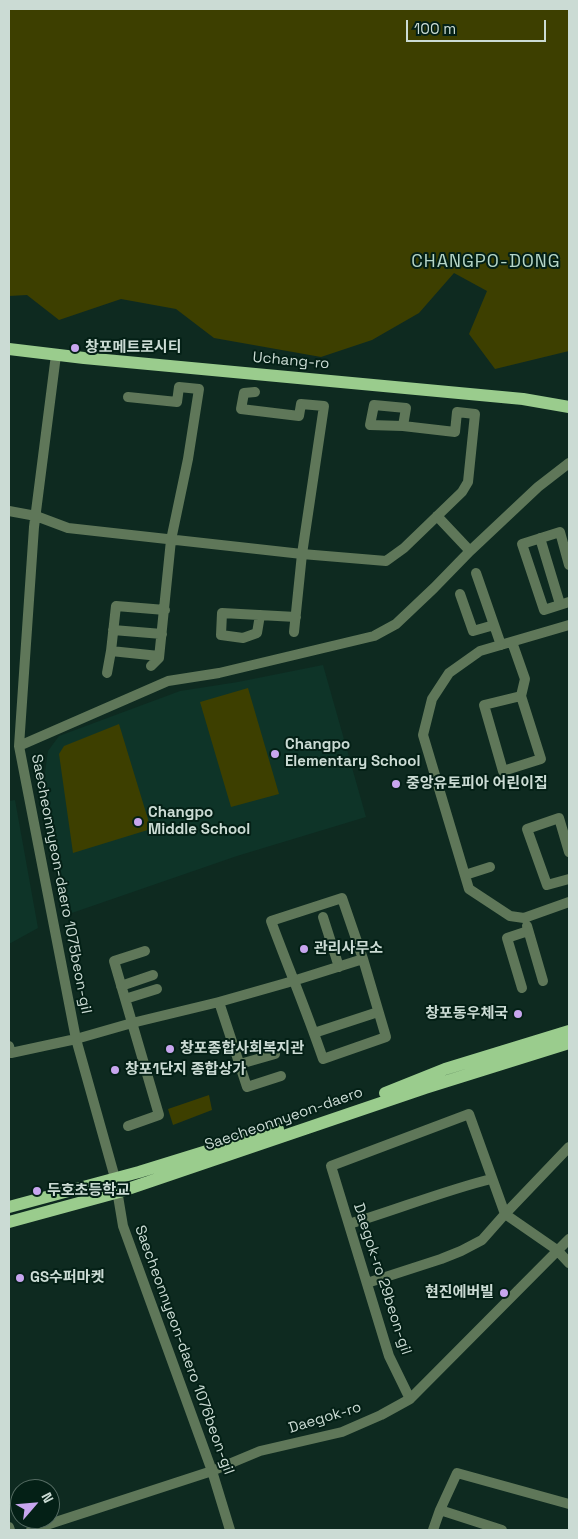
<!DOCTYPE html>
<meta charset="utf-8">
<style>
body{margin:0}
#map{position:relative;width:578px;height:1539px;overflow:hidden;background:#0e2a20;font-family:"Space Grotesk",sans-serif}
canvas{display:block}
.frame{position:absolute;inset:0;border:10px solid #cbdbd4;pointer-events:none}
.north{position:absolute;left:10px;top:1479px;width:50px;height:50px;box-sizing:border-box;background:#042016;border:1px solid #546b62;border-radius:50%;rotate:63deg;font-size:14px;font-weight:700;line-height:20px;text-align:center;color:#cbdbd4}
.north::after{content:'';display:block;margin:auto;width:18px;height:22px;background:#c8a6ef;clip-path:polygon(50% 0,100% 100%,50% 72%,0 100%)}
.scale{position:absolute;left:406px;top:20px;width:140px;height:22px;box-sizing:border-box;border:2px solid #cbdbd4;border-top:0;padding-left:6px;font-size:15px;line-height:18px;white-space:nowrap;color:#cbdbd4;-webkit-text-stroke:4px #042016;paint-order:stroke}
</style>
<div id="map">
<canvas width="578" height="1539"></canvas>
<div class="frame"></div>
<div class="north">N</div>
<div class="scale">100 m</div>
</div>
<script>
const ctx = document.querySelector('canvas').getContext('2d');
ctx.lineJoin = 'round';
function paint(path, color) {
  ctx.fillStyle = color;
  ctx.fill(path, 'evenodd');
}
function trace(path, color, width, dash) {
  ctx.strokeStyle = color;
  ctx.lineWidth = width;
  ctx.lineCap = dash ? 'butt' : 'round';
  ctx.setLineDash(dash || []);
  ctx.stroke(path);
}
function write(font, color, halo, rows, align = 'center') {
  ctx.font = font + ' "Space Grotesk","Noto Sans KR",sans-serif';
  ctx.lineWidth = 4;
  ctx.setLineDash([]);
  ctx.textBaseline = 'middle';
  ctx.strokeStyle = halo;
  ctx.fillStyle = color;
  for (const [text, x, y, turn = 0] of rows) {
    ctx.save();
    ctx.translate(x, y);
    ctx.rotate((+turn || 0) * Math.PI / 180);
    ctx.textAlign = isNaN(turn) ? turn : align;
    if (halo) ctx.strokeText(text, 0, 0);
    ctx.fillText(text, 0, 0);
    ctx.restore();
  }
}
const built = new Path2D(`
 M 323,665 L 366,817 L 237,856 L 69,914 L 43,787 L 48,751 L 59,736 L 180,691 L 238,682 Z
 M 15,800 L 38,928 L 9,944 L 9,801 Z`);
const green = new Path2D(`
 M 9,9 L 569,9 L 569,351 L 495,369 L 469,334 L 487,291 L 454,273 L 419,313 L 372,340 L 321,357 L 214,338 L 176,309 L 121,299 L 59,320 L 27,295 L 9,296 Z
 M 248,688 L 279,794 L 231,807 L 200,702 Z
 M 119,724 L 151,829 L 73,853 L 59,754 L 64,746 Z
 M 209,1095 L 212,1110 L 173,1125 L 168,1109 Z`);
const minor = new Path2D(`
 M 56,355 L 34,527 L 19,746 L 76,1039 L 115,1178 L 123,1226 L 212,1471 L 230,1530
 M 255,392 L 244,393 L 241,409 L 299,416 L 301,404 L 324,406 L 302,554 L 294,632
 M 128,397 L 177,402 L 179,387 L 199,389 L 188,459 L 171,540 L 159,658 L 151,666
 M 9,511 L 36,516 L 68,528 L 302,554 L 386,561 L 404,548 L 462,492 L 468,482 L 475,414 L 457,412 L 455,432 L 403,426 L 406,408 L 374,405 L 370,425 L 403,426
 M 437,516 L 470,551
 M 540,538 L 560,604
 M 569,565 L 560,532 L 522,544 L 544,610 L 569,602
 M 476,573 L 501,645
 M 460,594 L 473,631 L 494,625
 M 260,615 L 257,633 L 243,638 L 221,635 L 222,613 L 296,617
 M 569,625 L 480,651 L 449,673 L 432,699 L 423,735 L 469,889 L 510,916 L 524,918 L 569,902
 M 113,630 L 162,634
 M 512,642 L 525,679 L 521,696 L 484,705 L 503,771 L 541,759 L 521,696
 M 111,651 L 116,606 L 165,610
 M 107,673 L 111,651 L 159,656
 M 19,746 L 168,681 L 219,673 L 374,636 L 396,624 L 434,588 L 470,551 L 538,487 L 569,463
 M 569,852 L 559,818 L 527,829 L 547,885 L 569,879
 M 465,875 L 490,867
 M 323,917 L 339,967
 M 527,926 L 543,981
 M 121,986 L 153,975
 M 522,988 L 507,938 L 528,931
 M 125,999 L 157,989
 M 219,1002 L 247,1087 L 281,1076
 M 314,1033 L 378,1012
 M 9,1046 L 11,1053 L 76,1039 L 132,1023 L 219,1002 L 293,981 L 363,959 L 342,898 L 271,921 C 288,967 307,1012 323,1059 L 386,1037 L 363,959
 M 240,1064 L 275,1054
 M 128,1126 L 159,1115 L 114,961 L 145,951
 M 349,1224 C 396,1210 443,1191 491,1179
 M 367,1283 L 441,1259 L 461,1251 L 482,1240 L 505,1214 L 569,1147
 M 410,1399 L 389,1356 L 331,1166 L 469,1114 L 505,1214 L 557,1250 L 569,1263
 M 440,1510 L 502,1530
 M 9,1527 L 10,1530
 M 31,1530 L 212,1471 L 260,1451 L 342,1432 L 381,1415 L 410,1399 L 569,1239
 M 433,1530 L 440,1510 L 457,1473 L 569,1504`);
const major = new Path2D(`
 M 9,349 L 84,358 L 523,399 L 569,407
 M 385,1093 L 445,1069 L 569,1031
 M 9,1207 L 139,1172 L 278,1129
 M 9,1222 L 119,1192 L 425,1088 L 569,1043`);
const markers = [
 [75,348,5,"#c8a6ef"],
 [275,754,5,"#c8a6ef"],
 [396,784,5,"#c8a6ef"],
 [138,822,5,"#c8a6ef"],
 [304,949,5,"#c8a6ef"],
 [518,1014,5,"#c8a6ef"],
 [170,1049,5,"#c8a6ef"],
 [115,1070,5,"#c8a6ef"],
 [37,1191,5,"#c8a6ef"],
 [20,1278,5,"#c8a6ef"],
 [504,1293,5,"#c8a6ef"]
];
const poiNames = [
 ["창포메트로시티",85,348],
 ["Changpo",285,745],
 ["Elementary School",285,762],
 ["중앙유토피아 어린이집",406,784],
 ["Changpo",148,813],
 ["Middle School",148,830],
 ["관리사무소",314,949],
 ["창포동우체국",508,1014,"right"],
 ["창포종합사회복지관",180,1049],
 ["창포1단지 종합상가",125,1070],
 ["두호초등학교",47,1191],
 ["GS수퍼마켓",30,1278],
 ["현진에버빌",494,1293,"right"]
];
const streetNames = [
 ["Uchang-ro",291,361,5],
 ["Saecheonnyeon-daero 1075beon-gil",61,884,79],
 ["Saecheonnyeon-daero",284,1119,-19],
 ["Daegok-ro 29beon-gil",382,1279,72],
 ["Saecheonnyeon-daero 1076beon-gil",184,1350,70],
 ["Daegok-ro",325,1418,-17]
];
const quarterNames = [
 ["CHANGPO-DONG",486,262]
];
paint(built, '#0e3428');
paint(green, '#3d3f00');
trace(minor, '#5f7759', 10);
trace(major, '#9acc8d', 12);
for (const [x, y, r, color] of markers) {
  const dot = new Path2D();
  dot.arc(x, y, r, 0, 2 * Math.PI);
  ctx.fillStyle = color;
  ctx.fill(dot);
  trace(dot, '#042016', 2);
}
write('bold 15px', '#cbdbd4', '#042016', poiNames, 'left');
write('15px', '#cbdbd4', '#042016', streetNames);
ctx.letterSpacing = '1px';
write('18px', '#b5d5c7', '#042016', quarterNames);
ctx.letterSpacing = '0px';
</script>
